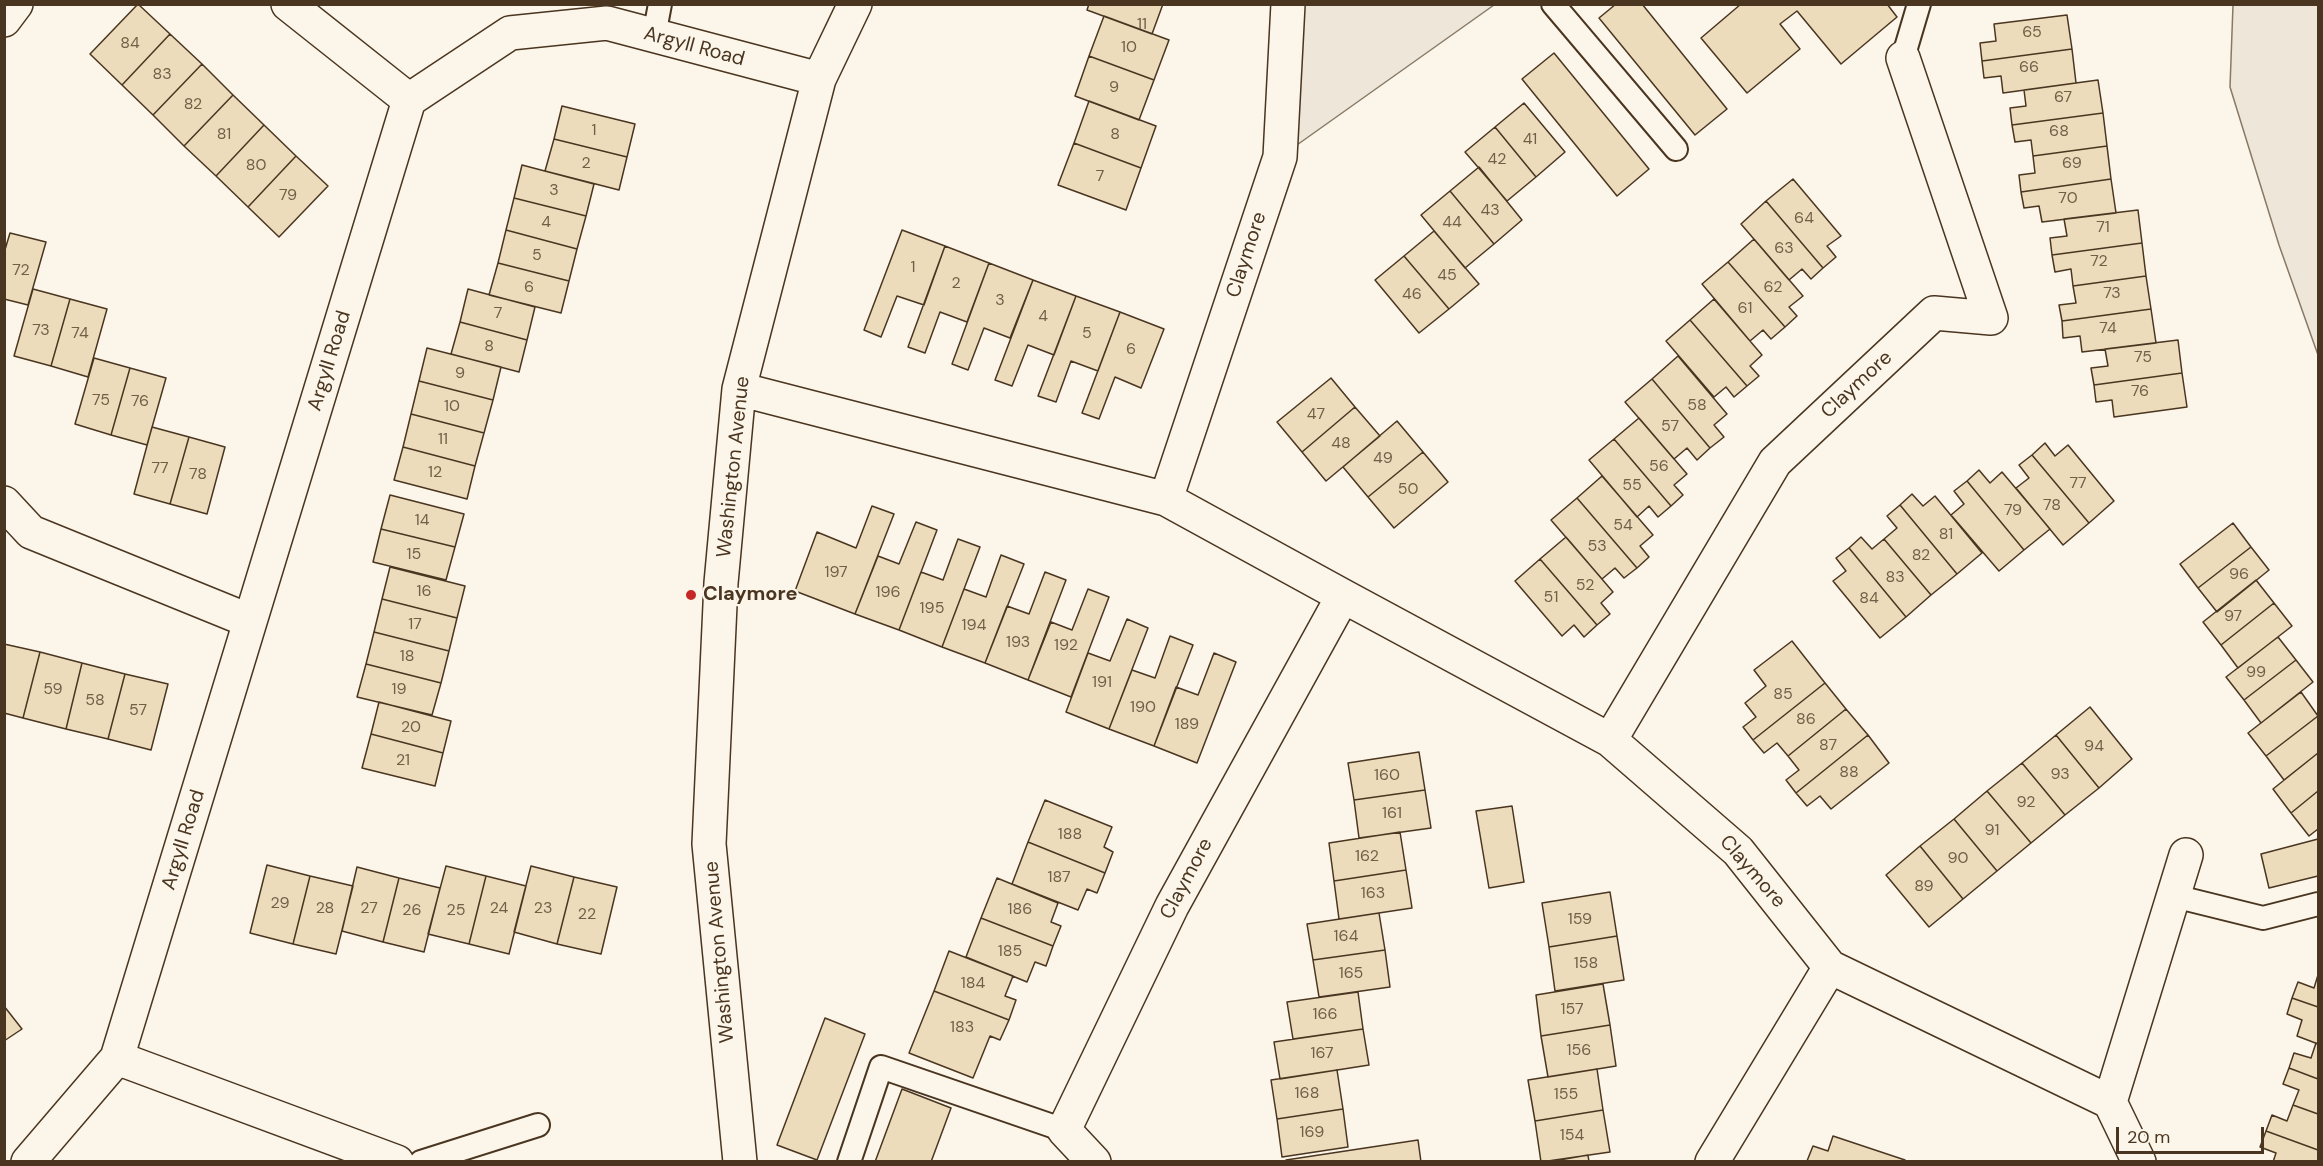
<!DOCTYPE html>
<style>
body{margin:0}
#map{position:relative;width:2323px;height:1166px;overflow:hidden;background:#fbf6e9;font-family:"DM Sans",sans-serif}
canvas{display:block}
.frame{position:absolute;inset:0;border:6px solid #4a3520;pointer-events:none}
.scale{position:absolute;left:2116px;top:1127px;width:148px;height:27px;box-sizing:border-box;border:3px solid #4a3520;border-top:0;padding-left:8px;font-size:18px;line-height:21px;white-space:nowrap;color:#4a3520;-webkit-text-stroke:4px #fbf6e9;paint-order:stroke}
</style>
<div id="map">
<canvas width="2323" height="1166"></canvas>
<div class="frame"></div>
<div class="scale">20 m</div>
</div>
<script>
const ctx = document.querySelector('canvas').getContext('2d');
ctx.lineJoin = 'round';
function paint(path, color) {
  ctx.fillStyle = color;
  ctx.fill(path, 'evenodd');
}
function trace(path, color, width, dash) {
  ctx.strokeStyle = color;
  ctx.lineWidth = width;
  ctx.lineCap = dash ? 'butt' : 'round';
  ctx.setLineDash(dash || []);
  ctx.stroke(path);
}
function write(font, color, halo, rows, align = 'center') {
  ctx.font = font + ' "DM Sans",sans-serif';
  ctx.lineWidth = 4.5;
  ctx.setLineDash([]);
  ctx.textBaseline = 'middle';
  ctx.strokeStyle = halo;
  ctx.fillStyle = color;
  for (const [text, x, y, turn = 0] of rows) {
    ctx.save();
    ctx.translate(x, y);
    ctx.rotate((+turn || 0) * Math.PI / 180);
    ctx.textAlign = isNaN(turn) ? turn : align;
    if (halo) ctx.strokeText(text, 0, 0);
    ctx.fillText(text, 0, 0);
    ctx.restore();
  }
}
const green = new Path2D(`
 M 1288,5 L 1494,5 L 1280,157 Z
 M 2233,5 L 2318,5 L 2318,355 L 2279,245 L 2230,87 Z`);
const building = new Path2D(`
 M 138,4 L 170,34 L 122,85 L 90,54 Z
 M 1089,4 L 1163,4 L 1152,34 L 1087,10 Z
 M 1616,4 L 1642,4 L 1727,109 L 1695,135 L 1599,18 Z
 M 1741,4 L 1887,4 L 1897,17 L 1841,64 L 1797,11 L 1780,24 L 1800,49 L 1747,93 L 1701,38 Z
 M 2067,15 L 2072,49 L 1982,61 L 1980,43 L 1996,41 L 1994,24 Z
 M 1104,16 L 1169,40 L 1154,80 L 1089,56 Z
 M 170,34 L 202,64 L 153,115 L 122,85 Z
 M 2072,49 L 2076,83 L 2003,93 L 2001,76 L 1984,78 L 1982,61 Z
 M 1554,53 L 1649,169 L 1617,196 L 1522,79 Z
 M 1089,56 L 1154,80 L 1139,120 L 1075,96 Z
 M 202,64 L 233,95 L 184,146 L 153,115 Z
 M 2098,80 L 2103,113 L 2012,125 L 2010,108 L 2026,106 L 2024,90 Z
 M 233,95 L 264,125 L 216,176 L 184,146 Z
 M 1089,101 L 1156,126 L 1141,168 L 1074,143 Z
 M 1524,103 L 1565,152 L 1536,177 L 1495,127 Z
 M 562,106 L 635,124 L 627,157 L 554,139 Z
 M 2103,113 L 2107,146 L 2033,156 L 2031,140 L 2015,142 L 2012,125 Z
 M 264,125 L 296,156 L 248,207 L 216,176 Z
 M 1495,127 L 1536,177 L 1507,201 L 1465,152 Z
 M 554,139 L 627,157 L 619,190 L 545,171 Z
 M 1074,143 L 1141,168 L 1126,210 L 1058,185 Z
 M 2107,146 L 2111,179 L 2021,192 L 2019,175 L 2035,173 L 2033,156 Z
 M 296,156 L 328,186 L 279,237 L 248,207 Z
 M 522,165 L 594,184 L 586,216 L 514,198 Z
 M 1479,167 L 1522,220 L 1494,244 L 1450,191 Z
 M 1793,179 L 1841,236 L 1827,246 L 1836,257 L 1823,268 L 1766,201 Z
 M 2111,179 L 2116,213 L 2042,222 L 2039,206 L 2024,208 L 2021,192 Z
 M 1450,191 L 1494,244 L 1465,268 L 1421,215 Z
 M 514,198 L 586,216 L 577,249 L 506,230 Z
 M 1766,201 L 1823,268 L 1811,279 L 1802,269 L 1789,280 L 1741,224 Z
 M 2138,210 L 2142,243 L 2052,255 L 2050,238 L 2067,236 L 2064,219 Z
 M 506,230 L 577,249 L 569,281 L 498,263 Z
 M 902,230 L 945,246 L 924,305 L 897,296 L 881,337 L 864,330 Z
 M 1434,231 L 1479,284 L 1449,309 L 1404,256 Z
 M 10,233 L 46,242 L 28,305 L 4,299 L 4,253 Z
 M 1754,239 L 1803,296 L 1789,307 L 1797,316 L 1785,327 L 1728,262 Z
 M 2142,243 L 2146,276 L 2073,286 L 2071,269 L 2055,272 L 2052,255 Z
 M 945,246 L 989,263 L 967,322 L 940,312 L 925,353 L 908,347 Z
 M 1404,256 L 1449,309 L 1419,333 L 1375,280 Z
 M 1728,262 L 1785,327 L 1771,339 L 1763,330 L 1750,341 L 1702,284 Z
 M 498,263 L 569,281 L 561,313 L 489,295 Z
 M 989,263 L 1033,280 L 1010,338 L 984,328 L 968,370 L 952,364 Z
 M 2146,276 L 2151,309 L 2062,321 L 2059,305 L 2076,303 L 2073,286 Z
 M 1033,280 L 1076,296 L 1054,355 L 1028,345 L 1012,386 L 995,380 Z
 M 33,289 L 70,299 L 51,366 L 14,356 Z
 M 468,289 L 535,307 L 527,340 L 460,322 Z
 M 1076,296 L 1120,312 L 1098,371 L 1071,361 L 1056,402 L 1038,396 Z
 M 70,299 L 107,309 L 88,377 L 51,366 Z
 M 1714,299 L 1762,355 L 1750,366 L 1759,376 L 1747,386 L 1690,320 Z
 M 2151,309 L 2156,343 L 2082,352 L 2080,336 L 2063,338 L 2062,321 Z
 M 1120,312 L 1164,329 L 1141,388 L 1115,377 L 1099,419 L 1082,413 Z
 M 1690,320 L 1747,386 L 1734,397 L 1726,387 L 1714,397 L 1666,341 Z
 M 460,322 L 527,340 L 519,372 L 451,354 Z
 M 2178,340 L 2182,373 L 2094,385 L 2091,368 L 2108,366 L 2105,349 Z
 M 427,348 L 501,367 L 493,400 L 419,381 Z
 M 1678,356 L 1727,414 L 1714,425 L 1724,437 L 1710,448 L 1652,379 Z
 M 94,358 L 130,368 L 111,435 L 75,424 Z
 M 130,368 L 166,378 L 147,445 L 111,435 Z
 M 2182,373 L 2187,407 L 2114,417 L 2112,400 L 2096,402 L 2094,385 Z
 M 1331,378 L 1355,407 L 1302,452 L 1277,422 Z
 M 1652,379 L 1710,448 L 1697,460 L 1687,448 L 1674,459 L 1625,402 Z
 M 419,381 L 493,400 L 484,433 L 411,414 Z
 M 1355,407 L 1380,436 L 1326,481 L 1302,452 Z
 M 411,414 L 484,433 L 475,466 L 403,447 Z
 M 1639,418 L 1687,474 L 1674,485 L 1683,495 L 1671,506 L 1614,439 Z
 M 1397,421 L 1423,452 L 1368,497 L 1343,467 Z
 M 152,427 L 189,437 L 170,504 L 134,494 Z
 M 189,437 L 225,447 L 207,514 L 170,504 Z
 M 1614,439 L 1671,506 L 1658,517 L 1649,506 L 1637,517 L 1589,460 Z
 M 2045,443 L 2055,456 L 2068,445 L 2114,501 L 2089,523 L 2032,455 Z
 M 403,447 L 475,466 L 467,499 L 394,480 Z
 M 1423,452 L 1448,482 L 1394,528 L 1368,497 Z
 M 2032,455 L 2089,523 L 2063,545 L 2016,488 L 2029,478 L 2019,465 Z
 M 1979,470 L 1990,483 L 2002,472 L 2050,529 L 2024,550 L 1967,481 Z
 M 1602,476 L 1653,535 L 1640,546 L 1649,557 L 1637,568 L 1577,498 Z
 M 1967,481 L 2024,550 L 1999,571 L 1951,515 L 1964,504 L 1954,491 Z
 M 1912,494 L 1923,506 L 1935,496 L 1982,553 L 1957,574 L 1900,505 Z
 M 390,495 L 464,514 L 455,547 L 381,529 Z
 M 1577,498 L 1637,568 L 1624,578 L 1615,568 L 1602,579 L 1551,520 Z
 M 1900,505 L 1957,574 L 1931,595 L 1884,539 L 1897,528 L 1887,516 Z
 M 872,506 L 894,514 L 855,614 L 795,591 L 817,532 L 856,548 Z
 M 916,522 L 937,530 L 899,630 L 855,614 L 878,556 L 899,564 Z
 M 2233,523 L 2251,547 L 2198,588 L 2180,564 Z
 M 381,529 L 455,547 L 446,580 L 373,562 Z
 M 1566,537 L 1613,592 L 1601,603 L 1610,614 L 1597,625 L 1540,559 Z
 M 1861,537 L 1872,549 L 1884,539 L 1931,595 L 1906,617 L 1849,548 Z
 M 958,539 L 980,547 L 942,647 L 899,630 L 921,572 L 943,580 Z
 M 2251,547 L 2269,570 L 2217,612 L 2198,588 Z
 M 1849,548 L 1906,617 L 1880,638 L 1833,581 L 1846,571 L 1836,558 Z
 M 1001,555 L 1024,564 L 985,663 L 942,647 L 964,589 L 986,597 Z
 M 1540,559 L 1597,625 L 1584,637 L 1574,625 L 1562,636 L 1515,581 Z
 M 390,567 L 465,586 L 457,618 L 382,599 Z
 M 1045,572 L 1066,580 L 1028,680 L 985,663 L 1007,606 L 1029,614 Z
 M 2256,580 L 2274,603 L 2221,645 L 2203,622 Z
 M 1088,589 L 1109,597 L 1071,697 L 1028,680 L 1051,622 L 1072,630 Z
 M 382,599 L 457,618 L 449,651 L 374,632 Z
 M 2274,603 L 2292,626 L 2238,668 L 2221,645 Z
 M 1127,619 L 1148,628 L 1109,729 L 1066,712 L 1088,653 L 1110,661 Z
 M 374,632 L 449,651 L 441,683 L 366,664 Z
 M 1170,636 L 1193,645 L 1154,746 L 1109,729 L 1132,670 L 1155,678 Z
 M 2278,637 L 2296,660 L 2244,700 L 2226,677 Z
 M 1792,641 L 1825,683 L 1753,740 L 1743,727 L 1756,717 L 1745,703 L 1766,686 L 1754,670 Z
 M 4,644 L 40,652 L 23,718 L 4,713 Z
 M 40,652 L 82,663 L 66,729 L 23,718 Z
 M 1214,653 L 1236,662 L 1197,763 L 1154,746 L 1176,687 L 1198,695 Z
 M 2296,660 L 2313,682 L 2261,723 L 2244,700 Z
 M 82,663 L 125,674 L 108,739 L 66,729 Z
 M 366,664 L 441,683 L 432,715 L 357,697 Z
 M 125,674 L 168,684 L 151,750 L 108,739 Z
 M 1825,683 L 1846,709 L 1788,756 L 1777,743 L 1764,753 L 1753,740 Z
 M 2301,692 L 2318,716 L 2266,756 L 2248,733 Z
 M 379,702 L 451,721 L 443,753 L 371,734 Z
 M 2090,707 L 2132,759 L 2099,788 L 2056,735 Z
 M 1846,709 L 1868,735 L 1796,793 L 1786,780 L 1799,770 L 1788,756 Z
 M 2318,716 L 2318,753 L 2284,780 L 2266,756 Z
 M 371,734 L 443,753 L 435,786 L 362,768 Z
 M 1868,735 L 1889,763 L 1831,809 L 1820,796 L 1807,806 L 1796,793 Z
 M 2056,735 L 2099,788 L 2065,815 L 2022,763 Z
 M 1419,752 L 1425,790 L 1354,800 L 1348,763 Z
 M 2318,753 L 2318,791 L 2291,813 L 2273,789 Z
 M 2022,763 L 2065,815 L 2031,843 L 1987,791 Z
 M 1425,790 L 1431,828 L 1359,838 L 1354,800 Z
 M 1987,791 L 2031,843 L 1997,871 L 1954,819 Z
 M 2318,791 L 2318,829 L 2309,836 L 2291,813 Z
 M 1045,800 L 1112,827 L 1104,847 L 1113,852 L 1105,873 L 1028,842 Z
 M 1512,806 L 1524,882 L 1489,888 L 1476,811 Z
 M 1954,819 L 1997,871 L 1963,899 L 1920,846 Z
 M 1400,832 L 1406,870 L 1334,881 L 1329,843 Z
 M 2318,839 L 2318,876 L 2269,888 L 2261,854 Z
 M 1028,842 L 1105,873 L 1097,893 L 1087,889 L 1078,910 L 1012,884 Z
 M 1920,846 L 1963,899 L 1929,927 L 1886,875 Z
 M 267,865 L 310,876 L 293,944 L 250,933 Z
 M 446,866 L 486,876 L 469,944 L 428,934 Z
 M 531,866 L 574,877 L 557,944 L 514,932 Z
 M 357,867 L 399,878 L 383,942 L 342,931 Z
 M 1406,870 L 1412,908 L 1339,919 L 1334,881 Z
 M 310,876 L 353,886 L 336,954 L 293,944 Z
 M 486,876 L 526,886 L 509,954 L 469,944 Z
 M 574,877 L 617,887 L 601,954 L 557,944 Z
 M 399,878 L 440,888 L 424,952 L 383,942 Z
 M 997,878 L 1058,903 L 1051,922 L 1061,926 L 1053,946 L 981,918 Z
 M 1610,892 L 1617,936 L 1549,947 L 1542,903 Z
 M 1379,913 L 1385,950 L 1313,960 L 1307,924 Z
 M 981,918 L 1053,946 L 1046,966 L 1035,962 L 1027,982 L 966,957 Z
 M 1617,936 L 1624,980 L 1555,991 L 1549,947 Z
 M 1385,950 L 1390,987 L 1319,997 L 1313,960 Z
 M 949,951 L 1013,976 L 1005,996 L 1016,1000 L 1009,1020 L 934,991 Z
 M 2318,975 L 2318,1007 L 2292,998 L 2298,982 L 2314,988 Z
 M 1603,984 L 1610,1025 L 1541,1036 L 1536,995 Z
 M 934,991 L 1009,1020 L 1000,1040 L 990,1036 L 973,1078 L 909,1053 Z
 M 1358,992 L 1363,1029 L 1293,1039 L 1287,1002 Z
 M 2292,998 L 2318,1007 L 2318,1044 L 2297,1036 L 2302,1020 L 2287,1014 Z
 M 4,1006 L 22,1029 L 4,1041 Z
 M 825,1018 L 865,1034 L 817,1160 L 777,1145 Z
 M 1610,1025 L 1616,1066 L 1548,1077 L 1541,1036 Z
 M 1363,1029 L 1369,1065 L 1280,1079 L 1274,1042 Z
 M 2316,1043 L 2318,1044 L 2318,1079 L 2289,1068 L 2294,1053 L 2311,1058 Z
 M 2289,1068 L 2318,1079 L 2318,1114 L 2293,1105 L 2299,1090 L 2283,1084 Z
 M 1597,1069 L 1603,1110 L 1535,1121 L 1528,1080 Z
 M 1337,1070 L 1343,1109 L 1277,1119 L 1271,1080 Z
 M 902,1089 L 951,1108 L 931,1162 L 875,1162 Z
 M 2293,1105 L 2318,1114 L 2318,1150 L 2266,1131 L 2272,1115 L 2287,1121 Z
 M 1343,1109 L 1348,1147 L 1282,1157 L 1277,1119 Z
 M 1603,1110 L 1610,1152 L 1541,1162 L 1535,1121 Z
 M 2266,1131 L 2318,1150 L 2318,1162 L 2273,1162 L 2276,1153 L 2260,1147 Z
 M 1833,1136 L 1905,1160 L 1905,1162 L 1807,1161 L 1813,1146 L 1828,1151 Z
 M 1418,1140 L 1421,1162 L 1286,1162 L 1286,1160 Z
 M 1588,1155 L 1589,1162 L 1548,1162 Z`);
const service = new Path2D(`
 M 1553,4 L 1676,149
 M 654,36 L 660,4
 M 1903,58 L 1919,4
 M 2174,896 L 2263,918 L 2318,904
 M 421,1162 L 538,1125
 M 849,1162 L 881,1067 L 1064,1130`);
const minor = new Path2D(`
 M 288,4 L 409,100
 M 4,20 L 16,4
 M 739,389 L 1166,499 L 1343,596 L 1610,740 L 1738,851 L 1830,967 L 2110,1102
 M 1166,499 L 1280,157 L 1288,4
 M 4,503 L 31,532 L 250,621
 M 1610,740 L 1775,462 L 1934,313 L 1991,318 L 1903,58
 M 117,1058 L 397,1162
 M 28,1162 L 117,1058 L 409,100 L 510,33 L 607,23 L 819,79
 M 740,1162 L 709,844 L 721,583 L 739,389 L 819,79 L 855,4
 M 1094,1162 L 1064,1130 L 1172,906 L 1343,596
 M 1712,1162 L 1830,967
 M 2139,1162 L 2110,1102 L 2186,855`);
const markers = [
 [691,595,6,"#c62828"]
];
const numberNames = [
 ["11",1142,25],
 ["65",2032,33],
 ["84",130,44],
 ["10",1129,48],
 ["66",2029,68],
 ["83",162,75],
 ["9",1114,88],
 ["67",2063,98],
 ["82",193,105],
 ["1",594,131],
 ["68",2059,132],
 ["81",224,135],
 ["8",1115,135],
 ["41",1530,140],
 ["42",1497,160],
 ["2",586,164],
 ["69",2072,164],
 ["80",256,166],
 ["7",1100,177],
 ["3",554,191],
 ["79",288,196],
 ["70",2068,199],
 ["43",1490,211],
 ["64",1804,219],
 ["4",546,223],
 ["44",1452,223],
 ["71",2103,228],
 ["63",1784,249],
 ["5",537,256],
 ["72",2099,262],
 ["1",913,268],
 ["72",21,271],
 ["45",1447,276],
 ["2",956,284],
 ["6",529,288],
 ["62",1773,288],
 ["73",2112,294],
 ["46",1412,295],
 ["3",1000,301],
 ["61",1745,309],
 ["7",498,314],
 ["4",1043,317],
 ["74",2108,329],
 ["73",41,331],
 ["74",80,334],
 ["5",1087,334],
 ["8",489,347],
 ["6",1131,350],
 ["75",2143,358],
 ["9",460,374],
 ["76",2140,392],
 ["75",101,401],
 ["76",140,402],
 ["58",1697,406],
 ["10",452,407],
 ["47",1316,415],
 ["57",1670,427],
 ["11",443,440],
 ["48",1341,444],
 ["49",1383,459],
 ["56",1659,467],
 ["77",160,469],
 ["12",435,473],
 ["78",198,475],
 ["77",2078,484],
 ["55",1632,486],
 ["50",1408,490],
 ["78",2052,506],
 ["79",2013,511],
 ["14",422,521],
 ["54",1623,526],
 ["81",1946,535],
 ["53",1597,547],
 ["15",414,555],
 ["82",1921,556],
 ["197",836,573],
 ["96",2239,575],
 ["83",1895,578],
 ["52",1585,586],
 ["16",424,592],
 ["196",888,593],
 ["51",1551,598],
 ["84",1869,599],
 ["195",932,609],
 ["97",2233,617],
 ["17",415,625],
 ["194",974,626],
 ["193",1018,643],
 ["192",1066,646],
 ["18",407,657],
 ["99",2256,673],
 ["191",1102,683],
 ["59",53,690],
 ["19",399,690],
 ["85",1783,695],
 ["58",95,701],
 ["190",1143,708],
 ["57",138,711],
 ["86",1806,720],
 ["189",1187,725],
 ["20",411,728],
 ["87",1828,746],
 ["94",2094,747],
 ["21",403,761],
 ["88",1849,773],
 ["93",2060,775],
 ["160",1387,776],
 ["92",2026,803],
 ["161",1392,814],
 ["91",1992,831],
 ["188",1070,835],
 ["162",1367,857],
 ["90",1958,859],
 ["187",1059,878],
 ["89",1924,887],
 ["163",1373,894],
 ["29",280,904],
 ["28",325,909],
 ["27",369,909],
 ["24",499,909],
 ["23",543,909],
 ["186",1020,910],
 ["26",412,911],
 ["25",456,911],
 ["22",587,915],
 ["159",1580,920],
 ["164",1346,937],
 ["185",1010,952],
 ["158",1586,964],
 ["165",1351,974],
 ["184",973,984],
 ["157",1572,1010],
 ["166",1325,1015],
 ["183",962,1028],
 ["156",1579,1051],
 ["167",1322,1054],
 ["168",1307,1094],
 ["155",1566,1095],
 ["169",1312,1133],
 ["154",1572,1136]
];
const streetNames = [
 ["Argyll Road",694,47,15],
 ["Claymore",1247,255,-72],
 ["Argyll Road",330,361,-73],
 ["Claymore",1857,385,-43],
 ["Washington Avenue",734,467,-84],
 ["Argyll Road",184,840,-73],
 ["Claymore",1752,872,49],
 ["Claymore",1187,879,-62],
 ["Washington Avenue",720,952,-95]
];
const poiNames = [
 ["Claymore",703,595]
];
paint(green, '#ede6d9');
trace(green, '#887966', 1.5);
paint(building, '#ecdcbc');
trace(building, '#4a3520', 1.5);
trace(service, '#4a3520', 26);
trace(minor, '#4a3520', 36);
trace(service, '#fbf6e9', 22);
trace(minor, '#fbf6e9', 33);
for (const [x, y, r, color] of markers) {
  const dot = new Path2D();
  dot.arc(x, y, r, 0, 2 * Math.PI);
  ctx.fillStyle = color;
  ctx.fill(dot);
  trace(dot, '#fbf6e9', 2);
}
write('16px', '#725f47', null, numberNames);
write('20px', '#4a3520', '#fbf6e9', streetNames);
write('bold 20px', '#4a3520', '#fbf6e9', poiNames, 'left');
</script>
